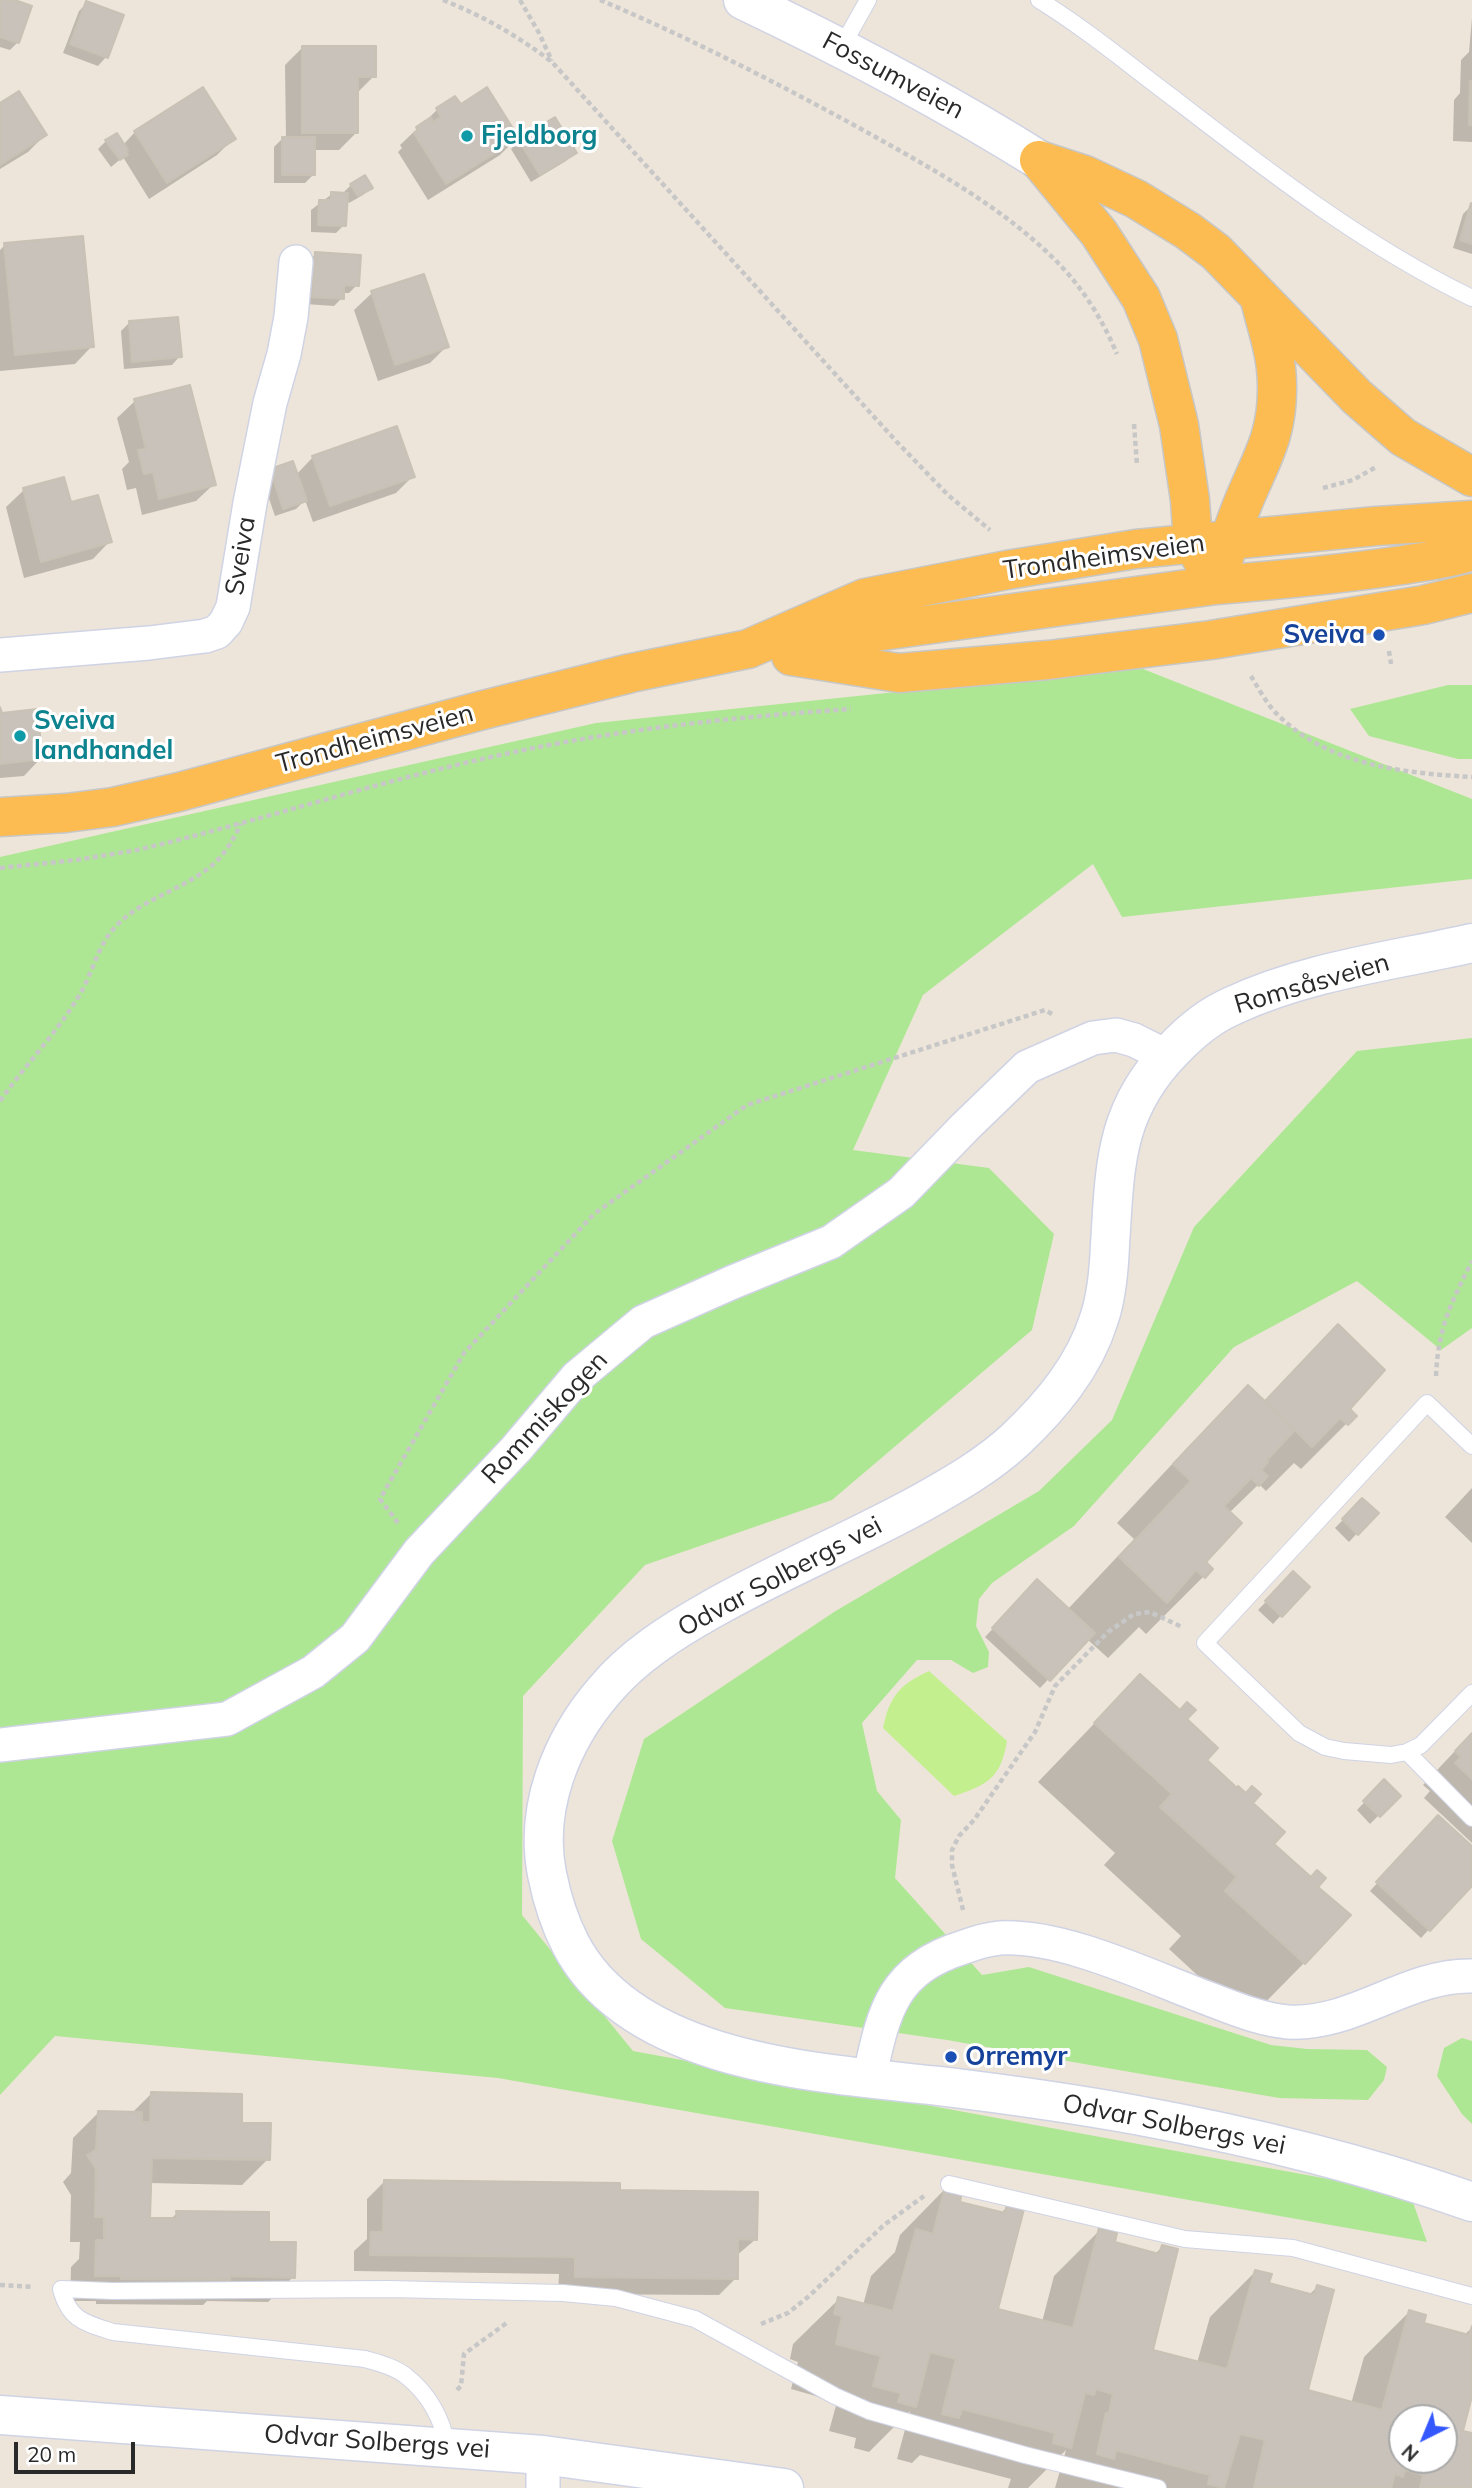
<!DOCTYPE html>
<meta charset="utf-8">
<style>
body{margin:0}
#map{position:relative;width:1472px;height:2488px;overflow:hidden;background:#ede5da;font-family:Mulish,sans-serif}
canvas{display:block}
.north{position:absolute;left:1388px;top:2404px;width:70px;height:70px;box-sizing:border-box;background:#fff;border:2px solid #a9a9a9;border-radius:50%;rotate:223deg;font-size:19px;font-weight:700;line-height:28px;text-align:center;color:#292929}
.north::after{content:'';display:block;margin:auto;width:24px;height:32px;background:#3557ff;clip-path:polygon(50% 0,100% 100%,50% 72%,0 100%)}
.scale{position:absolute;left:14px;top:2442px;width:121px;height:32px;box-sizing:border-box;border:4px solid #292929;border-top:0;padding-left:9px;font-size:21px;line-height:24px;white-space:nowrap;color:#292929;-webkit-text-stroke:5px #fff;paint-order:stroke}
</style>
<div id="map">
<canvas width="1472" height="2488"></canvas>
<div class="north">N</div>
<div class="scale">20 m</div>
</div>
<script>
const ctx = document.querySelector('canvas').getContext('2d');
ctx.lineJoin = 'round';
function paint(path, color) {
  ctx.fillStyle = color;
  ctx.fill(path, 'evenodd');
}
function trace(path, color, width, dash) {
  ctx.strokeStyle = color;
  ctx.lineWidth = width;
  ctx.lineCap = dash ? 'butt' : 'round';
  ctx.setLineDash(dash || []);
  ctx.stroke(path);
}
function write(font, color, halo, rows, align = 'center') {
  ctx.font = font + ' Mulish,sans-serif';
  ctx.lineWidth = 6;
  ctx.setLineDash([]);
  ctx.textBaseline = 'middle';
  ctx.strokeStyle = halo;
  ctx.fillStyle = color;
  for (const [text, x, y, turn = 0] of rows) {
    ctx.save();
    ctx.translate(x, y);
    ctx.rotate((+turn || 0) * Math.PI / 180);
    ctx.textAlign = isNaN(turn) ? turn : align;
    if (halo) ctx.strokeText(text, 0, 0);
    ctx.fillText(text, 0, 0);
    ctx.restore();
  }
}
const green = new Path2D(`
 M 1138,667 L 1472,799 L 1472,879 L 1122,917 L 1093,864 L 923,995 L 853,1150 L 989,1168 L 1054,1234 L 1032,1330 L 832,1500 L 645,1565 L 523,1696 L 522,1915 L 633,2051 L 1410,2194 L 1427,2242 L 498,2078 L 55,2036 L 0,2095 L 0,857 L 596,723 Z
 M 1448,685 L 1472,685 L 1472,759 L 1458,759 L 1369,736 L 1350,709 Z
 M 1472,1038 L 1472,1328 L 1441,1350 L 1357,1281 L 1234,1347 L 1074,1526 L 992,1583 L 979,1599 L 976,1626 L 989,1652 L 988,1667 L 973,1673 L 951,1660 L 917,1660 L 862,1723 L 877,1791 L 901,1820 L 895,1878 L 982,1975 L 1029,1967 L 1271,2045 L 1307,2049 L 1367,2050 L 1387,2067 L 1384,2080 L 1368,2100 L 1279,2098 L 947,2040 L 725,2008 L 641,1939 L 612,1841 L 644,1739 L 834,1612 L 1039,1491 L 1112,1420 L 1194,1227 L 1357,1051 Z
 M 1462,2038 L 1472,2041 L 1472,2124 L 1462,2114 L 1437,2076 L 1444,2048 Z`);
const pitch = new Path2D(`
 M 929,1671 L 1007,1741 C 1001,1778 987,1785 954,1796 L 883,1728 C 889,1697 900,1684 929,1671 Z`);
const shadow = new Path2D(`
 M 0,0 L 9,0 L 18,42 L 10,50 L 0,47 Z
 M 87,3 L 122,16 L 106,57 L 98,66 L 63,53 L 79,11 Z
 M 1472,18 L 1472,142 L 1453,141 L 1454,100 L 1460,93 L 1461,60 L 1469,52 Z
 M 302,48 L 374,76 L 356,94 L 357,132 L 339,150 L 314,150 L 314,174 L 305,183 L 274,183 L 274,147 L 282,139 L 286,139 L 285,65 Z
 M 455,98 L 460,106 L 517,138 L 500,155 L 428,200 L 398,152 L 402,148 L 400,145 L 437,110 Z
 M 0,105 L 45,135 L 28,152 L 0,169 Z
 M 135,132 L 234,138 L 217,155 L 149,199 L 123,157 L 111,167 L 98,149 L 106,141 L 123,145 Z
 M 519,141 L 574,153 L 566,161 L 531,182 L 511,149 Z
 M 351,185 L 371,187 L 363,195 L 349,203 L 346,198 L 344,225 L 336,233 L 311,232 L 311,210 L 332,194 L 342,194 Z
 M 1472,205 L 1472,254 L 1453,248 L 1463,214 Z
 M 5,245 L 92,346 L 75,364 L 0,371 L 0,250 Z
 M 316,254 L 357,285 L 349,293 L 342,293 L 342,298 L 334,306 L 305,304 L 307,262 Z
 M 372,293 L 447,346 L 430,363 L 378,381 L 354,310 Z
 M 129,323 L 180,356 L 172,365 L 124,369 L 121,331 Z
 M 135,401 L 214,484 L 196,501 L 142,515 L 136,488 L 127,490 L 122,469 L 129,462 L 117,418 Z
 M 313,457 L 413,476 L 396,493 L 313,522 L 305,500 L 296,509 L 275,516 L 262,478 L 292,463 L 296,475 Z
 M 24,490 L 70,504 L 110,541 L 93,559 L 24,578 L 6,507 Z
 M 0,709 L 1,715 L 41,758 L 24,776 L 0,778 Z
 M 1338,1327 L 1347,1409 L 1354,1416 L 1301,1469 L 1294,1463 L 1266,1491 L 1259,1484 L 1229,1513 L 1203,1562 L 1211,1569 L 1146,1634 L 1139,1627 L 1108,1658 L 1087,1639 L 1040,1688 L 985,1637 L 1037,1582 L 1067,1610 L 1134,1539 L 1117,1523 L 1190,1445 L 1248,1388 L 1263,1403 Z
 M 1472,1488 L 1472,1543 L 1445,1517 Z
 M 1362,1500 L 1376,1513 L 1349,1542 L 1335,1528 Z
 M 1293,1574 L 1307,1587 L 1273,1624 L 1258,1610 Z
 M 1139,1677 L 1185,1719 L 1204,1760 L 1251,1803 L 1271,1845 L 1316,1887 L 1304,1963 L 1247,2021 L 1169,1949 L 1181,1936 L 1104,1865 L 1115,1853 L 1038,1782 Z
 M 1472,1733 L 1472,1843 L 1424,1798 L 1430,1791 L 1423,1785 Z
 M 1384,1782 L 1398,1796 L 1370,1824 L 1357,1810 Z
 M 1430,1825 L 1472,1849 L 1472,1883 L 1421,1938 L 1370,1891 Z
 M 151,2094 L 240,2124 L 268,2159 L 242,2185 L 149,2183 L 149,2219 L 170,2220 L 177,2213 L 293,2277 L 268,2302 L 207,2301 L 203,2305 L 96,2304 L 96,2301 L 70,2301 L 71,2267 L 79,2259 L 80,2242 L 70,2242 L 71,2195 L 63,2182 L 71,2173 L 73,2138 L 98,2113 L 132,2113 Z
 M 384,2182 L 618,2192 L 756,2239 L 736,2256 L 736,2278 L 719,2295 L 558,2294 L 559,2274 L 354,2271 L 354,2251 L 367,2239 L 367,2199 Z
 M 945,2189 L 958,2203 L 1000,2214 L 1008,2206 L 996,2310 L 1042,2322 L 1054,2276 L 1100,2230 L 1113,2243 L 1155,2254 L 1162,2247 L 1151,2351 L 1197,2363 L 1210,2317 L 1255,2272 L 1267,2284 L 1309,2295 L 1317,2287 L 1306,2391 L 1351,2404 L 1364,2357 L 1409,2312 L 1422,2325 L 1464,2335 L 1472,2328 L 1472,2387 L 1461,2432 L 1472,2435 L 1472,2488 L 1055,2488 L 1066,2450 L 1028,2488 L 1008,2488 L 1011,2479 L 920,2455 L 912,2463 L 897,2459 L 910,2411 L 869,2452 L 854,2448 L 856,2438 L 829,2431 L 837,2402 L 791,2389 L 798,2362 L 790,2359 L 793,2344 L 839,2299 L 863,2305 L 871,2276 L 895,2252 L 900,2235 ZM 1402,2418 L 1444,2418 L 1444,2460 L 1402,2460 Z`);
const building = new Path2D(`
 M 0,0 L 15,0 L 32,6 L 19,43 L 0,37 Z
 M 86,1 L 124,15 L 108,58 L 70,44 Z
 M 302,46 L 376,46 L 376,77 L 358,77 L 358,133 L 302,133 Z
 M 1470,81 L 1472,81 L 1472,125 L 1469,125 Z
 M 203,87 L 236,139 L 167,183 L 134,131 Z
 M 487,87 L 519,138 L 446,184 L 414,133 L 418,131 L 416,127 L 431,117 L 433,122 L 441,117 L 436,108 L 455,96 L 461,104 Z
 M 19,91 L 47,135 L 0,165 L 0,103 Z
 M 555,117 L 577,153 L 540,175 L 518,139 Z
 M 117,133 L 128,150 L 126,151 L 128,155 L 120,160 L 105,140 Z
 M 282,137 L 315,137 L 315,175 L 282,175 Z
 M 365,175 L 373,188 L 358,196 L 350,184 Z
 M 331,192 L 348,193 L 346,226 L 318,225 L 319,200 L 331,200 Z
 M 1471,203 L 1472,204 L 1472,244 L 1460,240 Z
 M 83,236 L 94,347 L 15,355 L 4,243 Z
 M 315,252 L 361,255 L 359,286 L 344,285 L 344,299 L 312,297 Z
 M 424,274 L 449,347 L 395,365 L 371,291 Z
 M 178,317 L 182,357 L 132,362 L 129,321 Z
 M 190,385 L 216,485 L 159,499 L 153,472 L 144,474 L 138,450 L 146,449 L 134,399 Z
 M 397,426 L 415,477 L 330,506 L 312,456 Z
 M 293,461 L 307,501 L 283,509 L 270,469 Z
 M 64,477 L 71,502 L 98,495 L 112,542 L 41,562 L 23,488 Z
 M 0,707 L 2,713 L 37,709 L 43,759 L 0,764 Z
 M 1338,1324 L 1385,1370 L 1350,1409 L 1357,1416 L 1348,1425 L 1340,1418 L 1312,1447 L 1265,1401 Z
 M 1248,1385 L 1295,1430 L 1266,1461 L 1268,1462 L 1261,1470 L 1268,1476 L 1259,1486 L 1251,1478 L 1224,1506 L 1242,1523 L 1206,1562 L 1213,1569 L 1205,1578 L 1196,1570 L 1167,1603 L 1119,1557 L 1191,1481 L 1173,1464 Z
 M 1362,1498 L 1379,1513 L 1358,1535 L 1342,1519 Z
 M 1293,1571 L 1310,1587 L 1282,1617 L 1265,1601 Z
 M 1037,1579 L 1095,1633 L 1050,1681 L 992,1628 Z
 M 1140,1674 L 1180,1710 L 1187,1702 L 1196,1710 L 1187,1719 L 1218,1748 L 1207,1760 L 1237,1788 L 1238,1786 L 1246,1793 L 1252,1786 L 1261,1794 L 1253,1803 L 1285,1832 L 1274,1844 L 1311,1877 L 1317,1870 L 1326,1878 L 1318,1887 L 1351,1915 L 1305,1964 L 1225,1891 L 1237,1877 L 1160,1807 L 1172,1794 L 1094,1723 Z
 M 1472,1733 L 1472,1779 L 1455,1763 L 1461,1757 L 1455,1751 Z
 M 1384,1779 L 1401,1796 L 1380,1817 L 1363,1801 Z
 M 1438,1815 L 1472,1846 L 1472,1886 L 1430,1931 L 1376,1882 Z
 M 151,2092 L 242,2094 L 242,2123 L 271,2123 L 270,2160 L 152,2158 L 150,2218 L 177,2218 L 176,2211 L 269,2212 L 269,2242 L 296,2242 L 295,2278 L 230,2276 L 230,2280 L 121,2279 L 121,2276 L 95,2276 L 96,2240 L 104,2240 L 104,2217 L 95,2217 L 96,2169 L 87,2155 L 96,2150 L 98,2111 L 142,2112 L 142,2122 L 150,2122 Z
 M 384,2180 L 620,2183 L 620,2190 L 758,2192 L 757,2240 L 738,2239 L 738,2279 L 575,2277 L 575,2257 L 370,2255 L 371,2232 L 383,2232 Z
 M 945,2187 L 962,2192 L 960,2202 L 1005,2213 L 1007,2204 L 1024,2209 L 998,2309 L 1073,2328 L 1099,2228 L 1117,2233 L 1115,2242 L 1159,2254 L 1162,2245 L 1178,2249 L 1153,2350 L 1227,2369 L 1255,2270 L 1272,2274 L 1269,2283 L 1314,2295 L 1317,2285 L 1334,2290 L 1308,2390 L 1382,2410 L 1409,2310 L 1426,2315 L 1424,2323 L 1469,2335 L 1472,2326 L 1472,2396 L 1463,2431 L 1472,2433 L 1472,2488 L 1420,2488 L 1423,2475 L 1405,2470 L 1403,2477 L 1395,2474 L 1391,2488 L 1254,2488 L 1265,2440 L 1240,2434 L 1224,2488 L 1208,2484 L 1210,2475 L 1116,2450 L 1114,2459 L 1097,2454 L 1106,2413 L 1109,2413 L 1113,2394 L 1096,2389 L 1094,2395 L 1085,2393 L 1071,2448 L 1053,2443 L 1055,2433 L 962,2409 L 959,2418 L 942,2414 L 956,2359 L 930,2352 L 916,2407 L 898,2402 L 901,2393 L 873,2386 L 881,2356 L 836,2344 L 842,2316 L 834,2314 L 838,2297 L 893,2311 L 916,2229 L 933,2234 ZM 1402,2418 L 1444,2418 L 1444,2460 L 1402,2460 Z`);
const path = new Path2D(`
 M 443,0 C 483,16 518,36 552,62 L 896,441 L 948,495 L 990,530
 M 520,0 L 539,33 L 552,61
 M 600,0 C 690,38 777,83 863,130 C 927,166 996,203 1049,254 C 1079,282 1101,316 1117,354
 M 1134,424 L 1137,465
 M 1323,488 L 1353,480 L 1376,467
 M 1389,651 L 1391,664
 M 1251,676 C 1259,689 1267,705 1279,716 C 1330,766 1405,773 1472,777
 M 0,868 L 76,860 L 137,850 C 261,821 381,780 505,754 C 620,729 735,717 851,709
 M 0,1101 C 26,1064 57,1033 80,994 C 91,976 96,953 108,936 C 132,901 178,893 210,867 C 224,856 233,840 241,824
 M 1436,1376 C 1438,1328 1451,1303 1472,1261
 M 398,1523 L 380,1499 L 464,1353 L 594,1214 L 747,1105 L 1045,1010 L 1052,1014
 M 963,1910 L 952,1865 L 952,1850 L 959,1836 L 974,1820 L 1035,1732 L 1055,1686 L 1108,1632 L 1134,1614 L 1150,1612 L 1182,1627
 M 0,2285 L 34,2287
 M 761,2324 L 788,2313 L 808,2297 L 884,2225 L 924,2196
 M 457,2390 L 461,2386 L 464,2354 L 508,2322`);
const service = new Path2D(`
 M 1039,0 C 1086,29 1128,64 1172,97 C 1268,171 1363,245 1472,298
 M 841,48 L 868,0
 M 1472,1446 L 1427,1403 L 1205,1643 L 1299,1733 L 1325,1747 L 1344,1751 L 1391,1755 L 1407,1752 L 1421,1745 L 1472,1693
 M 1407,1752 L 1472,1818
 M 949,2184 L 1185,2239 L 1293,2248 L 1472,2296
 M 447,2447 C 443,2419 428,2393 406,2376 C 395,2367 379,2363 365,2359 L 113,2332 C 85,2323 69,2320 61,2289 L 112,2291 L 388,2289 L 563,2293 L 616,2298 L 695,2319 L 835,2396 L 869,2411 L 1025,2455 L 1158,2488`);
const minor = new Path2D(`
 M 0,655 L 149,643 L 205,636 L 217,632 L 226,622 L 233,607 L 250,503 L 270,403 L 284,354 L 291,317 L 296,262
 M 0,1745 L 227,1719 L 313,1672 L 355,1638 L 419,1552 L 516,1449 L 577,1377 L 643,1322 L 733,1282 L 831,1242 L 901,1193 L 965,1127 L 1027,1067 L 1093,1038 L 1116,1035 L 1134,1040 L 1166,1056
 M 869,2079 C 884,2011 891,1970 964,1947 C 975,1943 988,1939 1000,1938 C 1065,1935 1150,1977 1212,2000 C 1236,2009 1262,2020 1288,2022 C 1353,2026 1408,1974 1472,1976
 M 543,2488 L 543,2455`);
const tertiary = new Path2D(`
 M 743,0 C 844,48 943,100 1039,160
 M 1472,943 C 1392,961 1307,971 1232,1006 C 1209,1016 1190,1032 1173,1050 C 1114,1110 1115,1166 1110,1245 C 1109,1269 1107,1296 1099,1319 C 1084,1367 1051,1406 1015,1440 C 988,1465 955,1484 923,1502 C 854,1540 781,1570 712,1609 C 673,1631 633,1656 604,1691 C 561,1741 534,1808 547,1874 C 552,1899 559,1922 571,1945 C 634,2064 821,2073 939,2086 C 1005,2094 1070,2103 1136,2115 C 1250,2136 1362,2163 1472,2202
 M 0,2415 L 543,2455 L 784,2488`);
const trunk = new Path2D(`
 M 1039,160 L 1099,233 L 1141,298 L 1158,339 L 1179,425 L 1190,500 L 1193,543 L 1216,585 C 1279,580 1341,574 1403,565 C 1426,561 1450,559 1472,551
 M 1039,160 L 1085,175 L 1136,199 L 1188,231 L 1216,252 L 1357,397 L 1403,437 L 1472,477
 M 795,643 L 1216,585 C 1224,557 1232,530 1243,503 C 1261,459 1278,436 1277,385 C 1277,356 1267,328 1260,300
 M 791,656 L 899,673 L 1048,660 L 1211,640 L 1423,605 L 1472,593
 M 0,817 L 66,813 L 113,807 L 179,792 L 483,710 L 631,673 L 748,649 L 865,598 L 1007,570 L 1136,549 L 1377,526 L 1472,520`);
const markers = [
 [467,136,7,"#0f9aa8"],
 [1379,635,7,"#1a4fb4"],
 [20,736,7,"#0f9aa8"],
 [951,2057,7,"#1a4fb4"]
];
const streetNames = [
 ["Fossumveien",893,76,28],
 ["Sveiva",241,556,-81],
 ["Trondheimsveien",1104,557,-8],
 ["Trondheimsveien",375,739,-15],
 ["Romsåsveien",1312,984,-16],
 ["Rommiskogen",545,1418,-47],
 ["Odvar Solbergs vei",780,1577,-28],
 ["Odvar Solbergs vei",1174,2125,11],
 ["Odvar Solbergs vei",377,2442,4]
];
const cultureNames = [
 ["Fjeldborg",481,136],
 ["Sveiva",34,721],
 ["landhandel",34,751]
];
const transitNames = [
 ["Sveiva",1365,635],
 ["Orremyr",965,2057,"left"]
];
paint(green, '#aee793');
paint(pitch, '#c4ef8e');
paint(shadow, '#0003');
paint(building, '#c8c2ba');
trace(building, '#c8c1b4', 2);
trace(service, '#cfd3e4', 18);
trace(minor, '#cfd3e4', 36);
trace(tertiary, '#cfd3e4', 41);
trace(trunk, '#c7c7c7', 41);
trace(path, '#c7c7c7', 4.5, [5, 3.5]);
trace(service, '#fff', 16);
trace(minor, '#fff', 33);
trace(tertiary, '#fff', 38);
trace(trunk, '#fcbc52', 38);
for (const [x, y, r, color] of markers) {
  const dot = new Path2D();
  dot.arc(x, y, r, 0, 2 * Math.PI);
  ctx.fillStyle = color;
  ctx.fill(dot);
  trace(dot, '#fff', 2.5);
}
write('26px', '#292929', '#fff', streetNames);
write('bold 26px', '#0d838f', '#fff', cultureNames, 'left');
write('bold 26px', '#164399', '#fff', transitNames, 'right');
</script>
